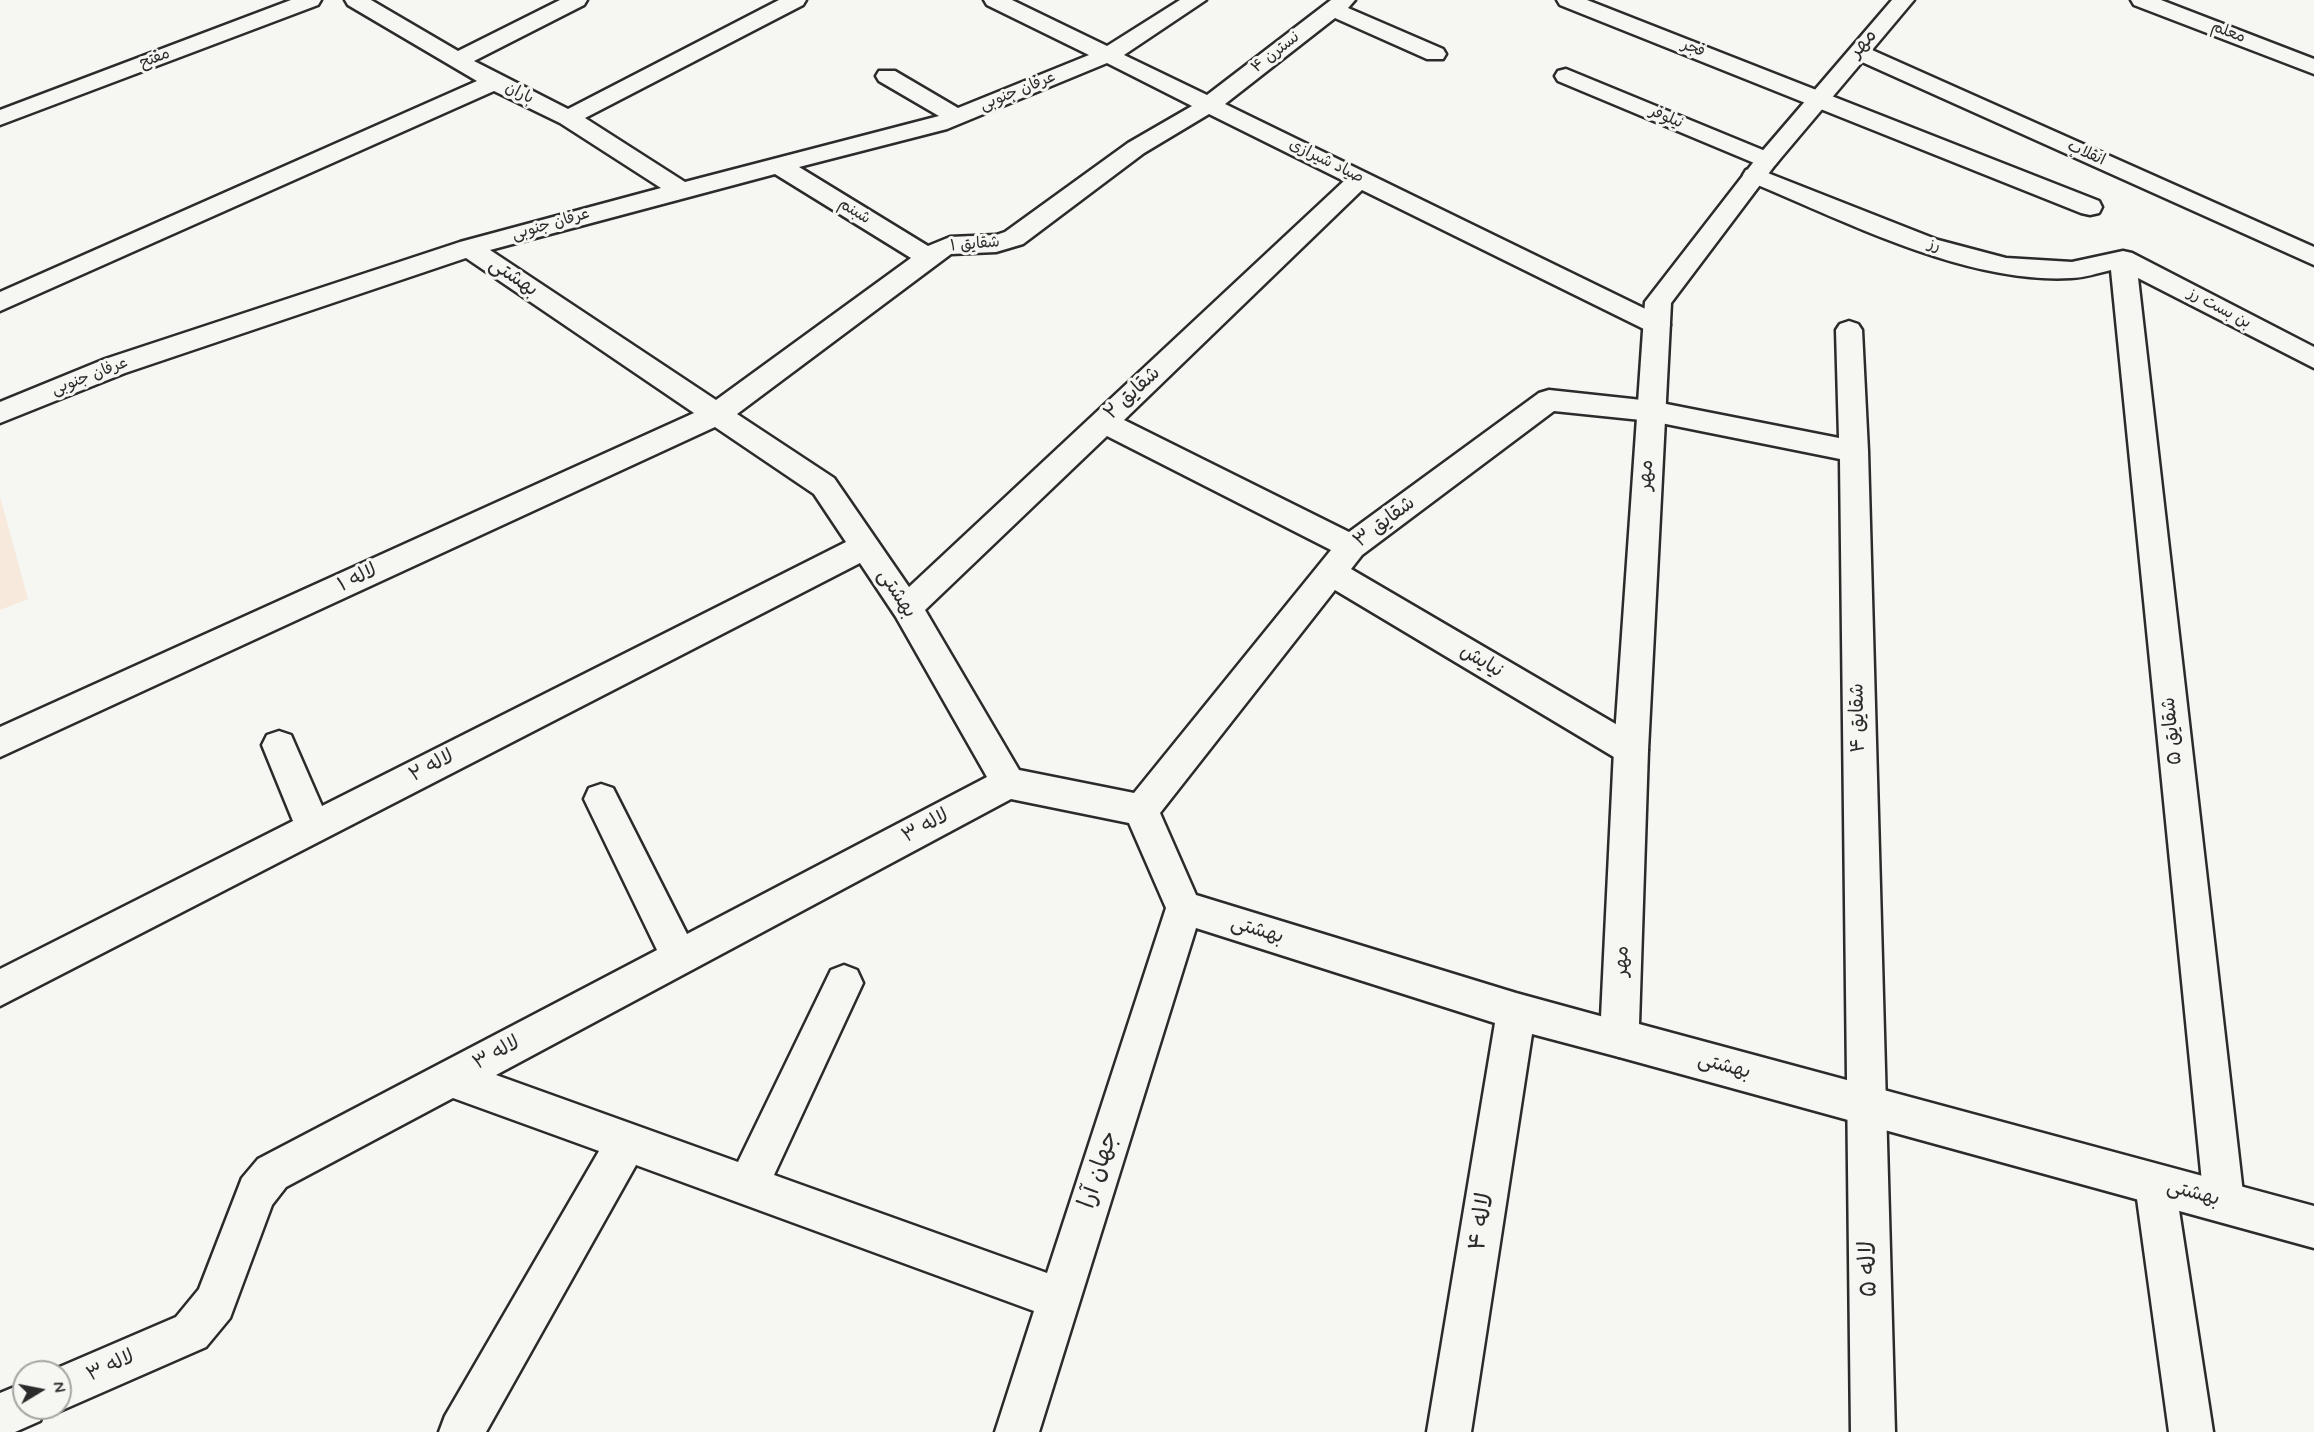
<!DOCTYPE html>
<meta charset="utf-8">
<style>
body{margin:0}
#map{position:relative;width:2314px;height:1432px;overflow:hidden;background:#f6f6f2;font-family:Mynerve,sans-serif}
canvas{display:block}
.north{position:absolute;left:12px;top:1360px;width:60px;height:60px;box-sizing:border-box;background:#f6f6f2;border:2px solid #a5a5a2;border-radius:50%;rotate:80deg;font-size:16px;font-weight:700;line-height:24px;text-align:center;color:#2b2b2b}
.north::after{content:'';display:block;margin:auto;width:21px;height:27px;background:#2b2b2b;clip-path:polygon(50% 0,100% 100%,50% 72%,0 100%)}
</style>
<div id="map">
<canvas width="2314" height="1432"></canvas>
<div class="north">N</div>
</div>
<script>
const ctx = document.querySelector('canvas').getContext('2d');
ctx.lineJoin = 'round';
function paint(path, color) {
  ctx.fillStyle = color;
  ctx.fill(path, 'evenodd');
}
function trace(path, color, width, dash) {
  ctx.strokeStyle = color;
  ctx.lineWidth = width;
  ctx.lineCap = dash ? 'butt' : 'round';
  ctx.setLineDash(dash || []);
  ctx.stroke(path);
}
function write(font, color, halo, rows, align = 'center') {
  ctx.font = font + ' Mynerve,"Playpen Sans Arabic",sans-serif';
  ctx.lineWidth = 6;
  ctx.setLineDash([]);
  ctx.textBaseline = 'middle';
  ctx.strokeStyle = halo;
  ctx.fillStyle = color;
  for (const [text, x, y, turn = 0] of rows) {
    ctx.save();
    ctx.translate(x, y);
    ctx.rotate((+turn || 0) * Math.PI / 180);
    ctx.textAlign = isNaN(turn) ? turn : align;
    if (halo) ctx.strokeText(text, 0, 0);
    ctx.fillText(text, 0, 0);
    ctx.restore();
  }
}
const built = new Path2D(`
 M 0,497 L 28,599 L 0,610 Z`);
const minor = new Path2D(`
 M 291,0 L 321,0 L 318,5 L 0,125 L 0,110 Z
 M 345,0 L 371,0 L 458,51 L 560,0 L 587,0 L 584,5 L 474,61 L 568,109 L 779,0 L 806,0 L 803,5 L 585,118 L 685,182 L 939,116 L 879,81 L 876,76 L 879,71 L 895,71 L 958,108 L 1089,55 L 987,5 L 984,0 L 1012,0 L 1107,46 L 1180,0 L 1206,0 L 1124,55 L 1207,95 L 1331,0 L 1355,0 L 1348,8 L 1443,49 L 1446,54 L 1443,59 L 1427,59 L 1335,18 L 1225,104 L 1666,319 L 1670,325 L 1666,331 L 1657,334 L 1648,331 L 1362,190 L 1124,420 L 1349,532 L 1539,393 L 1549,390 L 1651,401 L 1839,438 L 1836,330 L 1840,324 L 1849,321 L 1858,324 L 1862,330 L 1868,451 L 1895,1432 L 1851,1432 L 1840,459 L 1651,421 L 1554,411 L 1362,555 L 1351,569 L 1643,740 L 1648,750 L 1643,760 L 1631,764 L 1619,760 L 1335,590 L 1160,813 L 1196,895 L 1516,993 L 1633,1025 L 1638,1038 L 1633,1051 L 1619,1057 L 1532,1034 L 1471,1432 L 1427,1432 L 1495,1023 L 1196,928 L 1039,1432 L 995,1432 L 1034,1311 L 636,1165 L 486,1432 L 439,1432 L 445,1416 L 599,1151 L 453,1098 L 286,1187 L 272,1205 L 230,1318 L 206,1347 L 60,1411 L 53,1408 L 60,1408 L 60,1372 L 48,1372 L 176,1317 L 199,1289 L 242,1178 L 258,1159 L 657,950 L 584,799 L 589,788 L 601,784 L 613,788 L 687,934 L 987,777 L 896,617 L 860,563 L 0,1006 L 0,969 L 293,821 L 262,745 L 267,735 L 279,731 L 291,735 L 322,806 L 846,542 L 814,494 L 715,427 L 0,757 L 0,727 L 694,413 L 466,258 L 125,373 L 0,423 L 0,402 L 105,359 L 460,242 L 661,188 L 560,123 L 494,91 L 0,311 L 0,292 L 477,81 L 348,5 ZM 1107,63 L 1192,106 L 1128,143 L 1005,232 L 996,235 L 950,237 L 928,246 L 799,167 L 947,129 ZM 1209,114 L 1344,181 L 909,587 L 834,478 L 737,414 L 951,254 L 996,252 L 1023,244 L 1144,153 ZM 775,174 L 911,258 L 716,400 L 490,250 ZM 1107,436 L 1331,550 L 1134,793 L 1019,770 L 925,610 ZM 1011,799 L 1129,823 L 1166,908 L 1047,1273 L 774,1175 L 863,983 L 857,970 L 844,965 L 831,970 L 738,1162 L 496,1075 Z
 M 1557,0 L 1587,0 L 2099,201 L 2102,207 L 2099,213 L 2090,215 L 2081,213 L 1560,5 Z
 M 2131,0 L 2161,0 L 2314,59 L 2314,74 L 2134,5 Z
 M 1566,69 L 1775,155 L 1779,160 L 1775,165 L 1767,167 L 1759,165 L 1558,81 L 1555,76 L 1558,71 Z
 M 1755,168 L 1938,240 L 2006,258 L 2072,262 L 2123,251 L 2132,253 L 2314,347 L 2314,368 L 2138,278 L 2244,1202 L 2238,1216 L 2224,1222 L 2210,1216 L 2204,1202 L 2111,270 C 2098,273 2084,278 2071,278 C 1965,284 1843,220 1746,180 L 1743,175 L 1746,170 Z
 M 2155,1164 L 2169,1170 L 2175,1184 L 2213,1432 L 2169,1432 L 2135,1184 L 2141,1170 Z
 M 24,1383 L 24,1408 L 45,1408 L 40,1421 L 15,1432 L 0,1432 L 0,1393 Z`);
const tertiary = new Path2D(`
 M 1892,0 L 1914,0 L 1872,50 L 2314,247 L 2314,265 L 1862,62 L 1775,165 L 1671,303 L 1648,750 L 1639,1024 L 2314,1206 L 2314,1248 L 1619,1057 L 1605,1051 L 1600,1038 L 1614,750 L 1645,302 L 1759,155 Z`);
const farStreetnames = [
 ["معلم",2228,33,21],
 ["فجر",1693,49,22],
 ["نسترن ۴",1276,53,-38],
 ["مفتح",155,59,-21],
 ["عرفان جنوبی",1018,92,-22],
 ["باران",519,94,26],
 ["نیلوفر",1666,118,23],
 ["انقلاب",2086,154,24],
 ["صیاد شیرازی",1326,162,26],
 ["شبنم",854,212,32],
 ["عرفان جنوبی",551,225,-16],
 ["شقایق ۱",975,245,-5],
 ["رز",1934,246,17],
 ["بن بست رز",2219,309,28],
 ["عرفان جنوبی",90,377,-21]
];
const streetNames = [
 ["مهر",1864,44,-49],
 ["بهشتی",513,278,34],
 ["شقایق ۲",1133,394,-43],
 ["مهر",1647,475,-87],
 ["شقایق ۳",1385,523,-37],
 ["لاله ۱",358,579,-25],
 ["بهشتی",896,594,57],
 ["نیایش",1481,662,31],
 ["شقایق ۴",1859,718,-91],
 ["شقایق ۵",2173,731,-96],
 ["لاله ۲",432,767,-27],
 ["لاله ۳",926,827,-28],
 ["بهشتی",1257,931,17],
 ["مهر",1623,961,-88],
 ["لاله ۳",497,1054,-28],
 ["بهشتی",1724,1067,15],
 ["بهشتی",2193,1194,15],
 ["لاله ۳",111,1367,-24]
];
const nearStreetnames = [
 ["جهان آرا",1100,1170,-72],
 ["لاله ۴",1483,1222,-81],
 ["لاله ۵",1870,1269,-91]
];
paint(built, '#f7e9db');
trace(minor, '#2b2b2b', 5);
trace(tertiary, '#2b2b2b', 5);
paint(minor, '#f6f6f2');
paint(tertiary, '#f6f6f2');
write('16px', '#2b2b2b', '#f6f6f2', farStreetnames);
write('20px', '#2b2b2b', '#f6f6f2', streetNames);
write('24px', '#2b2b2b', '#f6f6f2', nearStreetnames);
</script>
